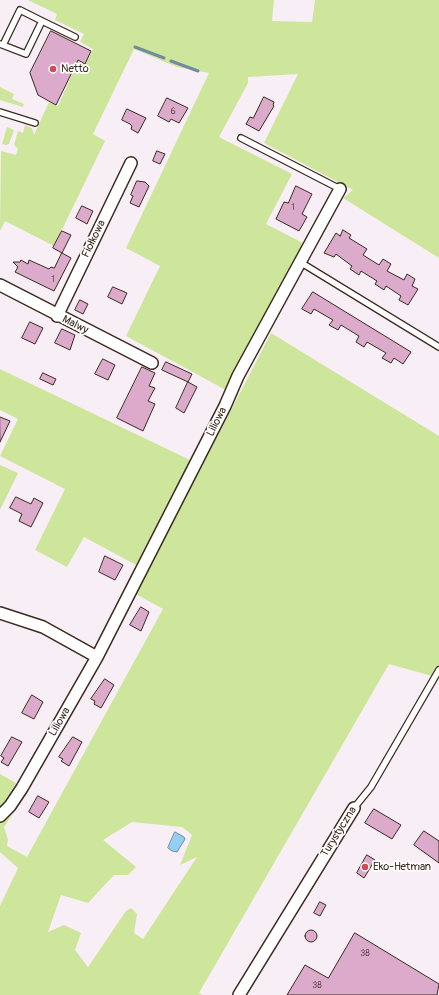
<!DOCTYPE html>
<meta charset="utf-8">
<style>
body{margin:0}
canvas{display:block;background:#f8eef5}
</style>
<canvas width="439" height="995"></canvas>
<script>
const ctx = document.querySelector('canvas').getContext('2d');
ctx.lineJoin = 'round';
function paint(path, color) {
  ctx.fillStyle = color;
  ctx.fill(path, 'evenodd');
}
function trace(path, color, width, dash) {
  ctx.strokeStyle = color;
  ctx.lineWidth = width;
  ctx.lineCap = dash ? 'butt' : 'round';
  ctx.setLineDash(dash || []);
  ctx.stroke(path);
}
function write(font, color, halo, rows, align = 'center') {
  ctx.font = font + ' Pangolin,sans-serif';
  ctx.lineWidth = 3.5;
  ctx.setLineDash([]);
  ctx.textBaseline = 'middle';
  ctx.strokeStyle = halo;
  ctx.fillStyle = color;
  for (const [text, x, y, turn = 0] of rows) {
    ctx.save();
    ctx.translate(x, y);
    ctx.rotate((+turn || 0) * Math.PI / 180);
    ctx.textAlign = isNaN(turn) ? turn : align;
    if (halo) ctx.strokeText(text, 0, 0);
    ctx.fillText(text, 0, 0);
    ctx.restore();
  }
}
const green = new Path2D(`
 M 28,0 L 274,0 L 272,21 L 312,22 L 315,0 L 439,0 L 439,258 L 343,198 L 353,190 L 264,143 L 298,74 L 248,77 L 248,83 L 219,137 L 292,174 L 266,224 L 303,243 L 226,390 L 126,336 L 160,266 L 126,248 L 209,73 L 177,67 L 134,49 L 93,134 L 105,141 L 54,246 L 5,221 L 0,231 L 1,151 L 16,155 L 18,149 L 14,145 L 18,131 L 23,133 L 25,125 L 32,128 L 34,135 L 49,102 L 58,106 L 78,61 L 85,65 L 93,49 L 80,42 L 84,34 L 55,20 L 57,14 Z
 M 0,87 L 14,94 L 12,99 L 24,104 L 23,107 L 0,100 Z
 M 7,127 L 14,130 L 9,144 L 6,145 L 2,144 Z
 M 271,333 L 439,436 L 439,665 L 432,676 L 389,664 L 199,993 L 202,995 L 0,995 L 0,906 L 18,868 L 0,852 L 0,820 L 6,817 L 32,784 L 4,827 L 8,840 L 7,846 L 27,857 L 163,609 L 136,594 ZM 132,822 L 182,827 L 192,835 L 180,865 L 197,857 L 143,939 L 134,933 L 137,914 L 131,908 L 126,911 L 88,967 L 75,950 L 81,933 L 64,925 L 48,932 L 61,895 L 88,903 L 114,875 L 128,875 L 136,867 L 103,840 Z
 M 0,369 L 190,460 L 136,565 L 84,537 L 67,567 L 35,550 L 65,489 L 0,456 L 18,419 L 0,410 Z
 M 0,465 L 18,473 L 0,510 Z
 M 0,774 L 16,783 L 0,809 Z`);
const water = new Path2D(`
 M 175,832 L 184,837 L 185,839 L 177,852 L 172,851 L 168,848 Z`);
const stream = new Path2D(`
 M 135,47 L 164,58
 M 171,61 L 198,71`);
const building = new Path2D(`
 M 51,31 L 91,51 L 85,64 L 78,60 L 56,105 L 38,95 L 30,73 Z
 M 264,97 L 274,102 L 273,105 L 274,106 L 259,131 L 246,124 L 250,117 L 253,118 Z
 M 167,98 L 188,108 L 179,123 L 171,119 L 169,122 L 158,116 Z
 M 127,109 L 146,118 L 138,133 L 131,129 L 132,126 L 130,124 L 122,120 Z
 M 157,151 L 165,154 L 160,164 L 153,161 Z
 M 137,181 L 145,182 L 149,186 L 139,207 L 130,203 L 133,196 L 131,195 Z
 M 296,186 L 312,194 L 302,214 L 307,217 L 299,231 L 276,219 L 284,202 L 288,203 Z
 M 82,206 L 93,211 L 87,224 L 76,218 Z
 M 343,230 L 351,235 L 349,238 L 367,249 L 363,255 L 379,265 L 383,259 L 391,264 L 387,271 L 404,280 L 407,274 L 415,279 L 412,286 L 418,289 L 408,305 L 399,300 L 401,296 L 386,286 L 384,290 L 375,284 L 377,281 L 361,271 L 359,275 L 350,269 L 352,266 L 336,254 L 334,257 L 324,253 L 336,233 L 340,236 Z
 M 62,231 L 71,235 L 62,253 L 53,248 Z
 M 62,253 L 71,258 L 54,291 L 15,272 L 18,267 L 13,262 L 20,262 L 21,260 L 28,264 L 29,260 L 49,269 L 51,267 L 54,268 Z
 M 113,287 L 127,293 L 122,304 L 108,297 Z
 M 313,292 L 411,352 L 403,364 L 394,358 L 391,363 L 382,358 L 386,353 L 367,342 L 364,347 L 356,342 L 359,336 L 341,325 L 338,330 L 329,325 L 333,320 L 314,309 L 311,314 L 302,309 Z
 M 80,300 L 88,304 L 83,314 L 75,310 Z
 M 30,322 L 43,328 L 35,344 L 22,338 Z
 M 62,329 L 75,335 L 70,350 L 55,343 Z
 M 103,359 L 115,365 L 108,380 L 95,374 Z
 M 166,362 L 192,374 L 188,382 L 162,370 Z
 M 142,367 L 155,373 L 149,386 L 155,388 L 148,401 L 155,404 L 143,431 L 117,418 Z
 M 43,373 L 56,379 L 53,385 L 40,379 Z
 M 188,382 L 197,387 L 184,413 L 176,408 Z
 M 0,417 L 10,421 L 0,442 Z
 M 16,497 L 31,504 L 34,498 L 43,503 L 31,527 L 19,521 L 22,514 L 10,508 Z
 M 105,556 L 123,565 L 115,580 L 99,572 Z
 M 141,607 L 149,612 L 141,631 L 130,625 Z
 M 105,679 L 114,685 L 101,708 L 94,704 L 95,701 L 91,699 Z
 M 32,695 L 43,702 L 34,719 L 22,713 Z
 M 12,737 L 22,742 L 8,766 L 1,762 L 4,758 L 1,756 Z
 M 73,737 L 82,742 L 69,766 L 61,761 L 63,759 L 59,757 Z
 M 38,796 L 49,802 L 39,818 L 29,812 Z
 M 374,809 L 401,825 L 392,839 L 365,823 Z
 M 424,831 L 439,841 L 439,863 L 414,845 Z
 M 367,855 L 375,860 L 364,878 L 357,873 Z
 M 320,902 L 326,905 L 320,916 L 314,913 Z
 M305 936a6 6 0 1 1 12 0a6 6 0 1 1-12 0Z
 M 355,933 L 439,984 L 437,995 L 287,995 L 305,965 L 328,978 Z`);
const lane = new Path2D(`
 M 42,21 L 75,37
 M 0,44 L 26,54 L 42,21 L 20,10 L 3,45
 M 0,112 L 35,123
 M 241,138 L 340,189
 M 300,262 L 439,347
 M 354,808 L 371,787 L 439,670`);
const street = new Path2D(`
 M 0,285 L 152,363
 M 57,316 L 131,163
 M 0,613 L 43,627 L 97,657
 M 0,816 L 10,806 L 22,788 L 97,657 L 225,406 L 238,376 L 340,189
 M 239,995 L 354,808`);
const markers = [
 [53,69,4,"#d1495b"],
 [365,867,4,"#d1495b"]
];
const numberNames = [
 ["6",173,112],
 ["1",293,208],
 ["1",53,280],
 ["38",365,954],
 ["38",317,986]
];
const poiNames = [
 ["Netto",61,69],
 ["Eko-Hetman",373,867]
];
const streetNames = [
 ["Fiołkowa",94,239,-64],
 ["Malwy",75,325,27],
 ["Liliowa",217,422,-63],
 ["Liliowa",60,722,-60],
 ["Turystyczna",339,832,-58]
];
paint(green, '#cde69c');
paint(water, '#95cef4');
trace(water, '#718c9e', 1);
trace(stream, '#718c9e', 3);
paint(building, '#dcabcb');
trace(building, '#3b2a1e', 1);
trace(lane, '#3b2a1e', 8);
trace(street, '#3b2a1e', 14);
trace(lane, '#fff', 5.5);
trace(street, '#fff', 11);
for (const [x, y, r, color] of markers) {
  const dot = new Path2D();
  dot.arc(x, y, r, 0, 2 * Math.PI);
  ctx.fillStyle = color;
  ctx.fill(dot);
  trace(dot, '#fff', 1.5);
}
write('9px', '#634a49', null, numberNames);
write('11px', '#3b2a1e', '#fff', poiNames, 'left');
write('11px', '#3b2a1e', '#fff', streetNames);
</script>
